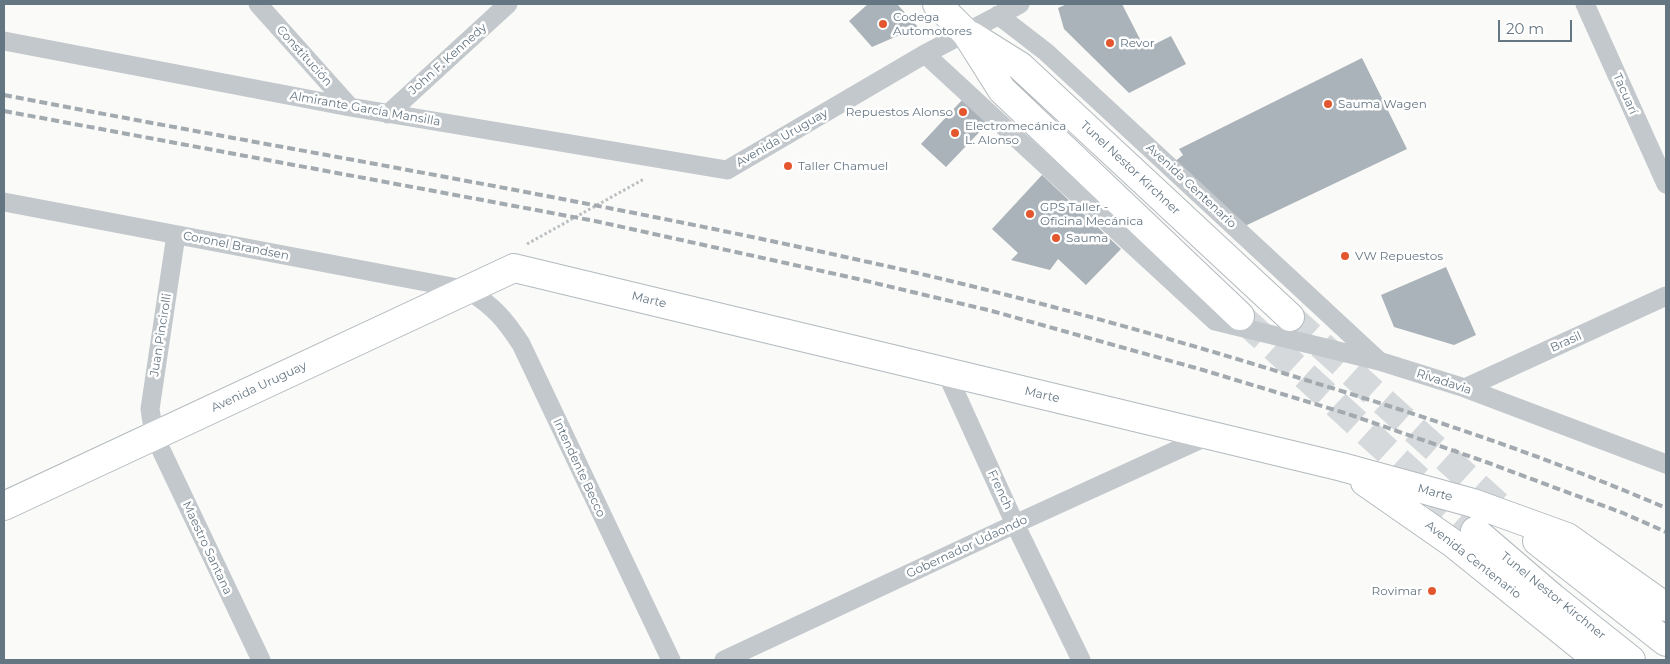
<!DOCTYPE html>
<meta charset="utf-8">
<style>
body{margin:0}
#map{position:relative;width:1670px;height:664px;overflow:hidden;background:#fafaf8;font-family:Montserrat,sans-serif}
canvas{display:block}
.frame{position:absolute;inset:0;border:5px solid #657683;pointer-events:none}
.scale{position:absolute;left:1498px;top:20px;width:74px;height:22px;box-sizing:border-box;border:2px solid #657683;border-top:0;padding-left:6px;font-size:15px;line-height:18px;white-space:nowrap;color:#657683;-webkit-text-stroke:4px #fff;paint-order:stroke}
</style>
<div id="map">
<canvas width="1670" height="664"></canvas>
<div class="frame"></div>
<div class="scale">20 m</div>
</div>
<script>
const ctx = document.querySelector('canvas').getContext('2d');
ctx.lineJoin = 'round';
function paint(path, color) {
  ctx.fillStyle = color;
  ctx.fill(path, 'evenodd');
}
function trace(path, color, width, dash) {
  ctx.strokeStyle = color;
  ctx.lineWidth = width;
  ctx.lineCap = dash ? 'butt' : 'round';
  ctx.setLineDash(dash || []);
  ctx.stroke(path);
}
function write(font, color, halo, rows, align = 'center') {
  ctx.font = font + ' Montserrat,sans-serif';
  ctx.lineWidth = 5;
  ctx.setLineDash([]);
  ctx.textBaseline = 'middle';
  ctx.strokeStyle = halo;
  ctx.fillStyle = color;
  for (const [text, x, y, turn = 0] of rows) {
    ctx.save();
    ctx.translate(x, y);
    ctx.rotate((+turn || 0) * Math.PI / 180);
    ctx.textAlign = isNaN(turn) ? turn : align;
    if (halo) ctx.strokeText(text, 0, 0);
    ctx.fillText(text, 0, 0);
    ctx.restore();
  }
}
const building = new Path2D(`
 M 868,4 L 897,4 L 918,27 L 872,47 L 849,21 Z
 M 1067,4 L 1122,4 L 1145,49 L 1171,36 L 1186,64 L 1129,93 L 1064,29 L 1058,8 Z
 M 1362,58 L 1407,149 L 1245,226 L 1174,162 L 1183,155 L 1179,149 Z
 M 963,99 L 989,122 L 946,167 L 921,144 Z
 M 1042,175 L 1121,249 L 1086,285 L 1058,259 L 1050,270 L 1011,260 L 1018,253 L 992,229 Z
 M 1446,267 L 1476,335 L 1454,345 L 1394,327 L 1381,295 Z`);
const secondaryTunnel = new Path2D(`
 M 1290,317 L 1512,518
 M 1243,319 L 1475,531`);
const path = new Path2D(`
 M 527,244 L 644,179`);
const street = new Path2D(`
 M 258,4 L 350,107
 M 1585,4 L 1666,184
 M 998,15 L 1046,52 L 1378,360
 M 4,41 L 350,107 L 727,170 L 925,54 L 1020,4
 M 925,54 L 1215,321 L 1379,361 L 1465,388 L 1666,464
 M 388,114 L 508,4
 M 4,202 L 468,290 C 494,307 504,318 521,344 L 671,660
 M 176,235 L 150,409 L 154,435 L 261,660
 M 946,372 L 1015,524 L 1081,660
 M 1465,388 L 1666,296
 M 724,660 L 1015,524 L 1210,435`);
const secondary = new Path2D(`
 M 937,4 L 966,33 L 1002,90 L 1240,316
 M 972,36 L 1020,66 L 1290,317
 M 1365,482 L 1454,544 L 1598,660
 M 4,506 L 514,268 L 1342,467 L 1473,503 L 1567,537 L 1666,607
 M 1475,531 L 1553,598 L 1631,660
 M 1537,541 L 1666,642`);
const rail = new Path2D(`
 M 4,95 C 289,150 576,197 859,260 C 1011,293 1161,335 1309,381 C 1430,418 1550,458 1666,508
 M 4,111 L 595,221 L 858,279 L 992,311 L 1203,370 L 1348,414 L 1486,462 L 1623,513 L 1666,532`);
const markers = [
 [883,24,5,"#e4572e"],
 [1110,43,5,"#e4572e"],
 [1328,104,5,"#e4572e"],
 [963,112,5,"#e4572e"],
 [955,133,5,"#e4572e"],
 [788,166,5,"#e4572e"],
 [1030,214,5,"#e4572e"],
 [1056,238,5,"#e4572e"],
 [1345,256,5,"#e4572e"],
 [1432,591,5,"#e4572e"]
];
const poiNames = [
 ["Codega",893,17],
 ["Automotores",893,31],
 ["Revor",1120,43],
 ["Sauma Wagen",1338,104],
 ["Repuestos Alonso",953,112,"right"],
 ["Electromecánica",965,126],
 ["L. Alonso",965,140],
 ["Taller Chamuel",798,166],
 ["GPS Taller -",1040,207],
 ["Oficina Mecánica",1040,221],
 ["Sauma",1066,238],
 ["VW Repuestos",1355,256],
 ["Rovimar",1422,591,"right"]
];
const streetNames = [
 ["Constitución",304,56,48],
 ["John F. Kennedy",448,59,-42],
 ["Tacuarí",1625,94,66],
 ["Almirante García Mansilla",365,109,10],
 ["Avenida Uruguay",782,138,-30],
 ["Tunel Nestor Kirchner",1130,168,43],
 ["Avenida Centenario",1191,186,43],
 ["Coronel Brandsen",236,246,11],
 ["Marte",649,300,14],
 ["Juan Pincirolli",161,335,-81],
 ["Brasil",1566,342,-24],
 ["Rivadavia",1444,382,18],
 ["Avenida Uruguay",259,387,-25],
 ["Marte",1042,395,13],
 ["Intendente Becco",579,468,65],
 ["French",1000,490,65],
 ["Marte",1435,493,15],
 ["Gobernador Udaondo",967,547,-25],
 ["Maestro Santana",207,548,65],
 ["Avenida Centenario",1473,560,38],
 ["Tunel Nestor Kirchner",1553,596,39]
];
paint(building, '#aab3b9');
trace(secondaryTunnel, '#d5d9db', 28, [28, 14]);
trace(secondary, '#b3babf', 30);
trace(path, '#bbbfc2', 3, [2.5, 2.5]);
trace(street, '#c3c8cc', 19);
trace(secondary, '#fff', 28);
trace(rail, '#a2aab0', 4, [8, 4]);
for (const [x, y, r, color] of markers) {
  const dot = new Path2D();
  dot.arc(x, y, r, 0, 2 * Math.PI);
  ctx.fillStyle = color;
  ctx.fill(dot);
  trace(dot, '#fff', 2);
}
write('12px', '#657683', '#fff', poiNames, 'left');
write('12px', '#657683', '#fff', streetNames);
</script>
